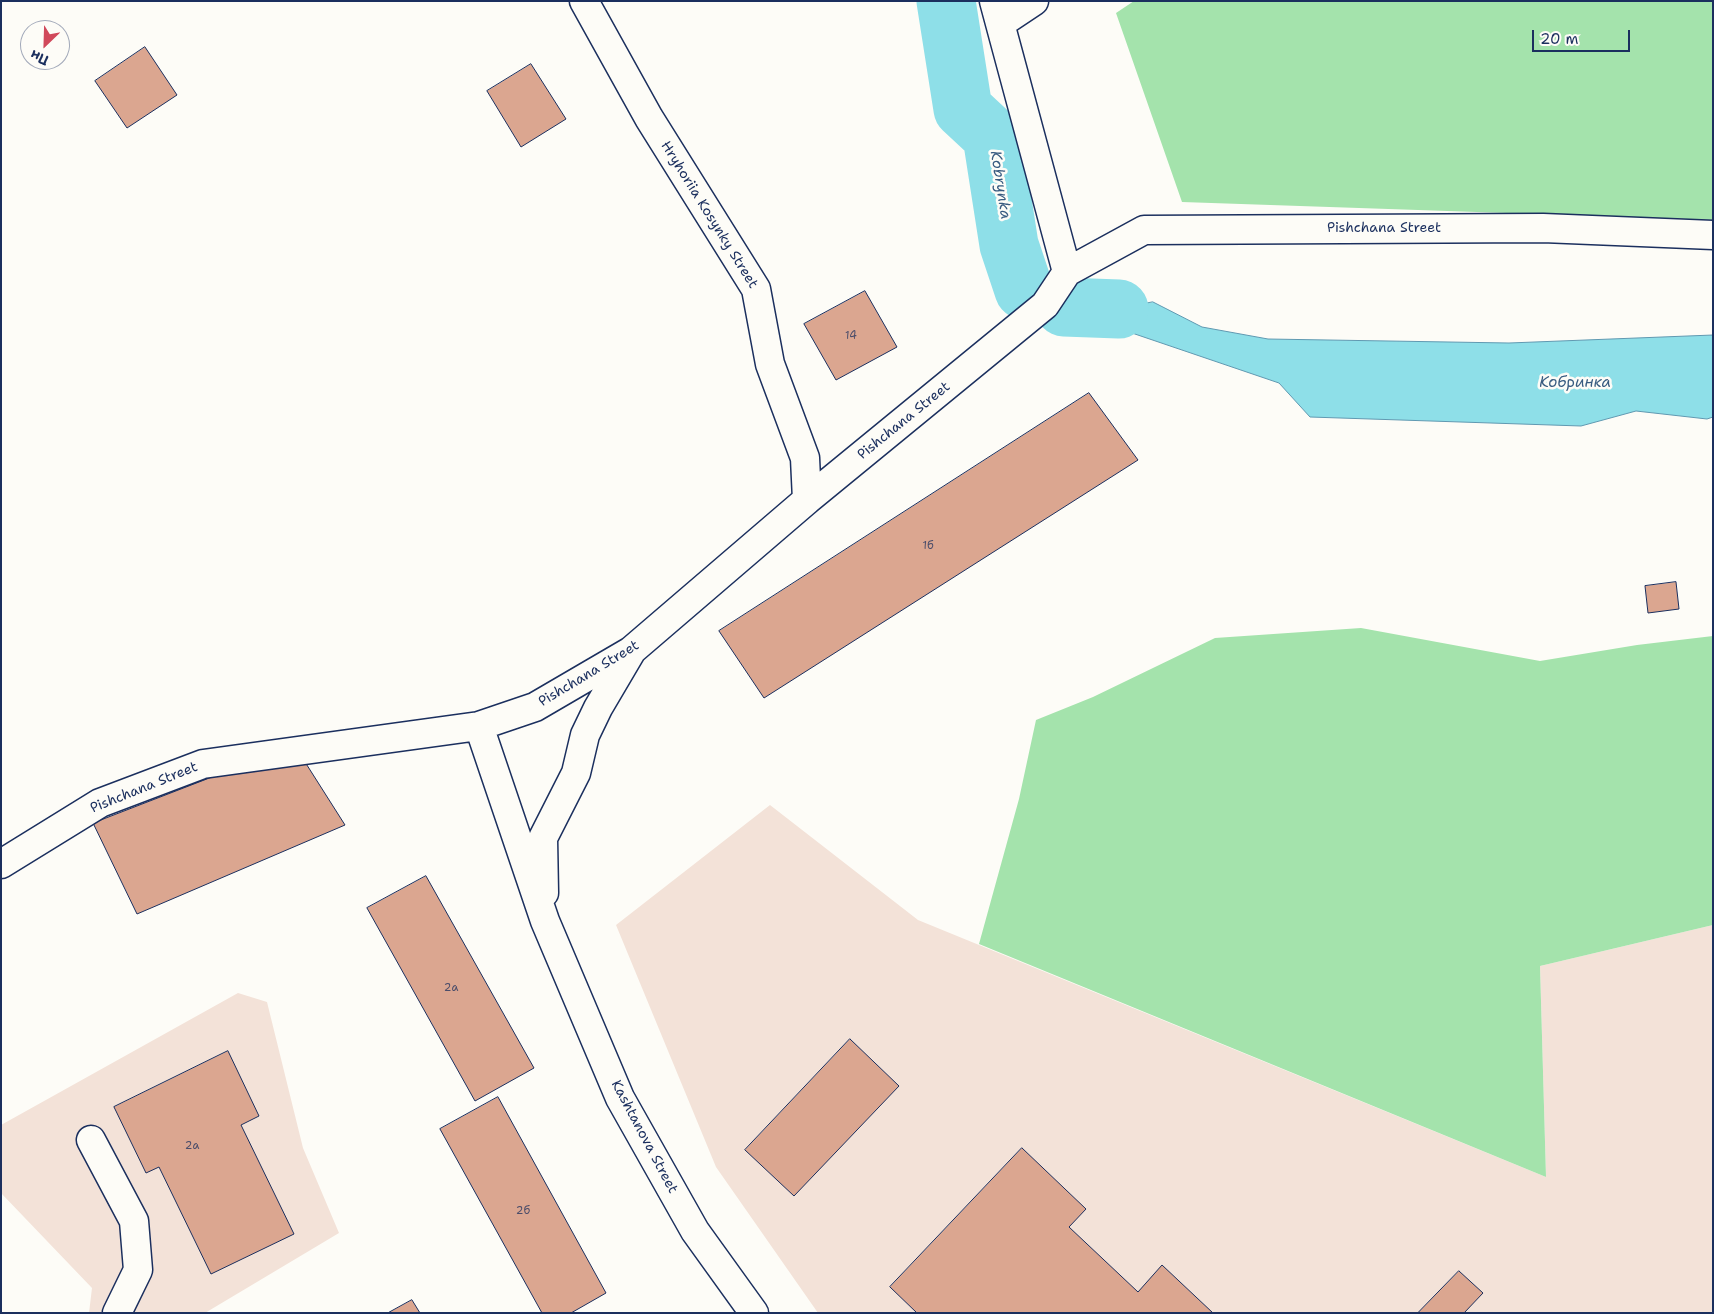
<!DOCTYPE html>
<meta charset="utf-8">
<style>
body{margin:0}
#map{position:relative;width:1714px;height:1314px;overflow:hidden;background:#fdfcf7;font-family:"Shantell Sans",sans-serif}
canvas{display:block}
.frame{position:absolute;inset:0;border:2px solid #1b2f5e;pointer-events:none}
.north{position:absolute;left:20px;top:20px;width:50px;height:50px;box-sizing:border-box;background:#fdfcf7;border:1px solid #a3aaba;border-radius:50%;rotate:204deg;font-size:14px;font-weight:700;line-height:20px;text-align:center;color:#1b2f5e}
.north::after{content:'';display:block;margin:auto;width:18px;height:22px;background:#d1495b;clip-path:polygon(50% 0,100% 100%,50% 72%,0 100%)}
.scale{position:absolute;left:1532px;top:30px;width:98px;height:22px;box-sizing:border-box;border:2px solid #1b2f5e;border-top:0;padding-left:6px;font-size:15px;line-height:18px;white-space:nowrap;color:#1b2f5e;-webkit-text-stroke:4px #fdfcf7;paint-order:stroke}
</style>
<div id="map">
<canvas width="1714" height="1314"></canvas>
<div class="frame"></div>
<div class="north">Пн</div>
<div class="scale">20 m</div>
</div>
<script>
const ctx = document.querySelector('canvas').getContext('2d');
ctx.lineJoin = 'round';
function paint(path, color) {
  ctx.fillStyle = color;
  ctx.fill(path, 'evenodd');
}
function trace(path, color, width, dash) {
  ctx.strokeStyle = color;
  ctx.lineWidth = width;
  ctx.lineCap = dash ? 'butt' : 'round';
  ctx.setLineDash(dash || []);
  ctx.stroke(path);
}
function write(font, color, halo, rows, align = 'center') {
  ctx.font = font + ' "Shantell Sans",sans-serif';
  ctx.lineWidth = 5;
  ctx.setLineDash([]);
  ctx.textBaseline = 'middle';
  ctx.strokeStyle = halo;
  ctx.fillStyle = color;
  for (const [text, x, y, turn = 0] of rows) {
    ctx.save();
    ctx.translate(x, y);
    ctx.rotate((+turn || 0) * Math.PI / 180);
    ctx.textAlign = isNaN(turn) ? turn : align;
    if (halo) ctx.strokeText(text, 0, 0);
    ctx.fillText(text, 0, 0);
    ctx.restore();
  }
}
const built = new Path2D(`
 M 770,805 L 918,920 L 1546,1177 L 1540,966 L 1713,925 L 1713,1313 L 818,1313 L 716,1167 L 616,925 Z
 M 238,993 L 267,1002 L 303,1148 L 339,1233 L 205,1313 L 89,1313 L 92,1288 L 1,1193 L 1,1125 Z`);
const green = new Path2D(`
 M 1134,1 L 1713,1 L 1713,220 L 1182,202 L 1116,13 Z
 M 1361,628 L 1540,661 L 1637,645 L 1713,636 L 1713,925 L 1540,966 L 1546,1177 L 979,944 L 1019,799 L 1036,720 L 1093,697 L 1215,638 Z`);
const water = new Path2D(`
 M 1153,302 L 1202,327 L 1268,339 L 1509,343 L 1713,335 L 1713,417 L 1707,419 L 1636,411 L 1581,426 L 1310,417 L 1279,383 L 1129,332 L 1119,309 Z`);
const river = new Path2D(`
 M 946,1 L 963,109 L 992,136 L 1009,245 L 1024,290
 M 1064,307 L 1119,309`);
const building = new Path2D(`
 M 145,47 L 177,95 L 127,128 L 95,81 Z
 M 531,64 L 566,119 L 521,147 L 487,91 Z
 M 865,291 L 897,347 L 836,380 L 804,324 Z
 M 1089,393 L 1138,460 L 764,698 L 719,631 Z
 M 1676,582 L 1679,609 L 1648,613 L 1645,586 Z
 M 305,762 L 345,825 L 137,914 L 93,823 L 230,770 Z
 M 426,876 L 534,1068 L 475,1101 L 367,908 Z
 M 850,1039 L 899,1086 L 794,1196 L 745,1150 Z
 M 228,1051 L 259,1116 L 241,1125 L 294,1234 L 211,1274 L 159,1167 L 146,1173 L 114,1107 Z
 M 498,1097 L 606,1293 L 571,1313 L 542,1313 L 440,1129 Z
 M 1022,1148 L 1086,1209 L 1069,1227 L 1138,1292 L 1162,1265 L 1213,1313 L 917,1313 L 890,1287 Z
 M 1459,1271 L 1483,1293 L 1464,1313 L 1418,1313 Z
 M 412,1300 L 420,1313 L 388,1313 Z`);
const minor = new Path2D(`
 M 584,1 L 649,118 L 756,289 L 770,364 L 805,458 L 807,500
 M 1001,23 L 1034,1
 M 1067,272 L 1144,230 L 1543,228 L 1713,235
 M 479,726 L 545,921 L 620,1098 L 695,1231 L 754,1313
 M 1,864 L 100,803 L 203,764 L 479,726 L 535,707 L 631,651 L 807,500 L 1045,305 L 1067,272 L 994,1
 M 544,893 L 543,838 L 576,773 L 585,735 L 598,708 L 631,652
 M 91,1140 L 134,1221 L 138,1270 L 117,1313`);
const numberNames = [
 ["14",851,336],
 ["1б",928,546],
 ["2а",451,988],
 ["2а",192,1146],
 ["2б",523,1211]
];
const streetNames = [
 ["Hryhoriia Kosynky Street",709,215,58],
 ["Pishchana Street",1384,228],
 ["Pishchana Street",904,421,-39],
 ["Pishchana Street",589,674,-31],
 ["Pishchana Street",144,788,-22],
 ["Kashtanova Street",644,1137,62]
];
const waterNames = [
 ["Kobrynka",1000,185,81],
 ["Кобринка",1575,383]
];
paint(built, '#f3e2d8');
paint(green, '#a4e3ac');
paint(water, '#8edfe8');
trace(water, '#6099b1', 1);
trace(river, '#8edfe8', 59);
paint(building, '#dba690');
trace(building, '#1b2f5e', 1);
trace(minor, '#1b2f5e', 31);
trace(minor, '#fdfcf7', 28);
write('11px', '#4b4d6a', null, numberNames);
write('14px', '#1b2f5e', '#fdfcf7', streetNames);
write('italic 15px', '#385b80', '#fdfcf7', waterNames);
</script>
